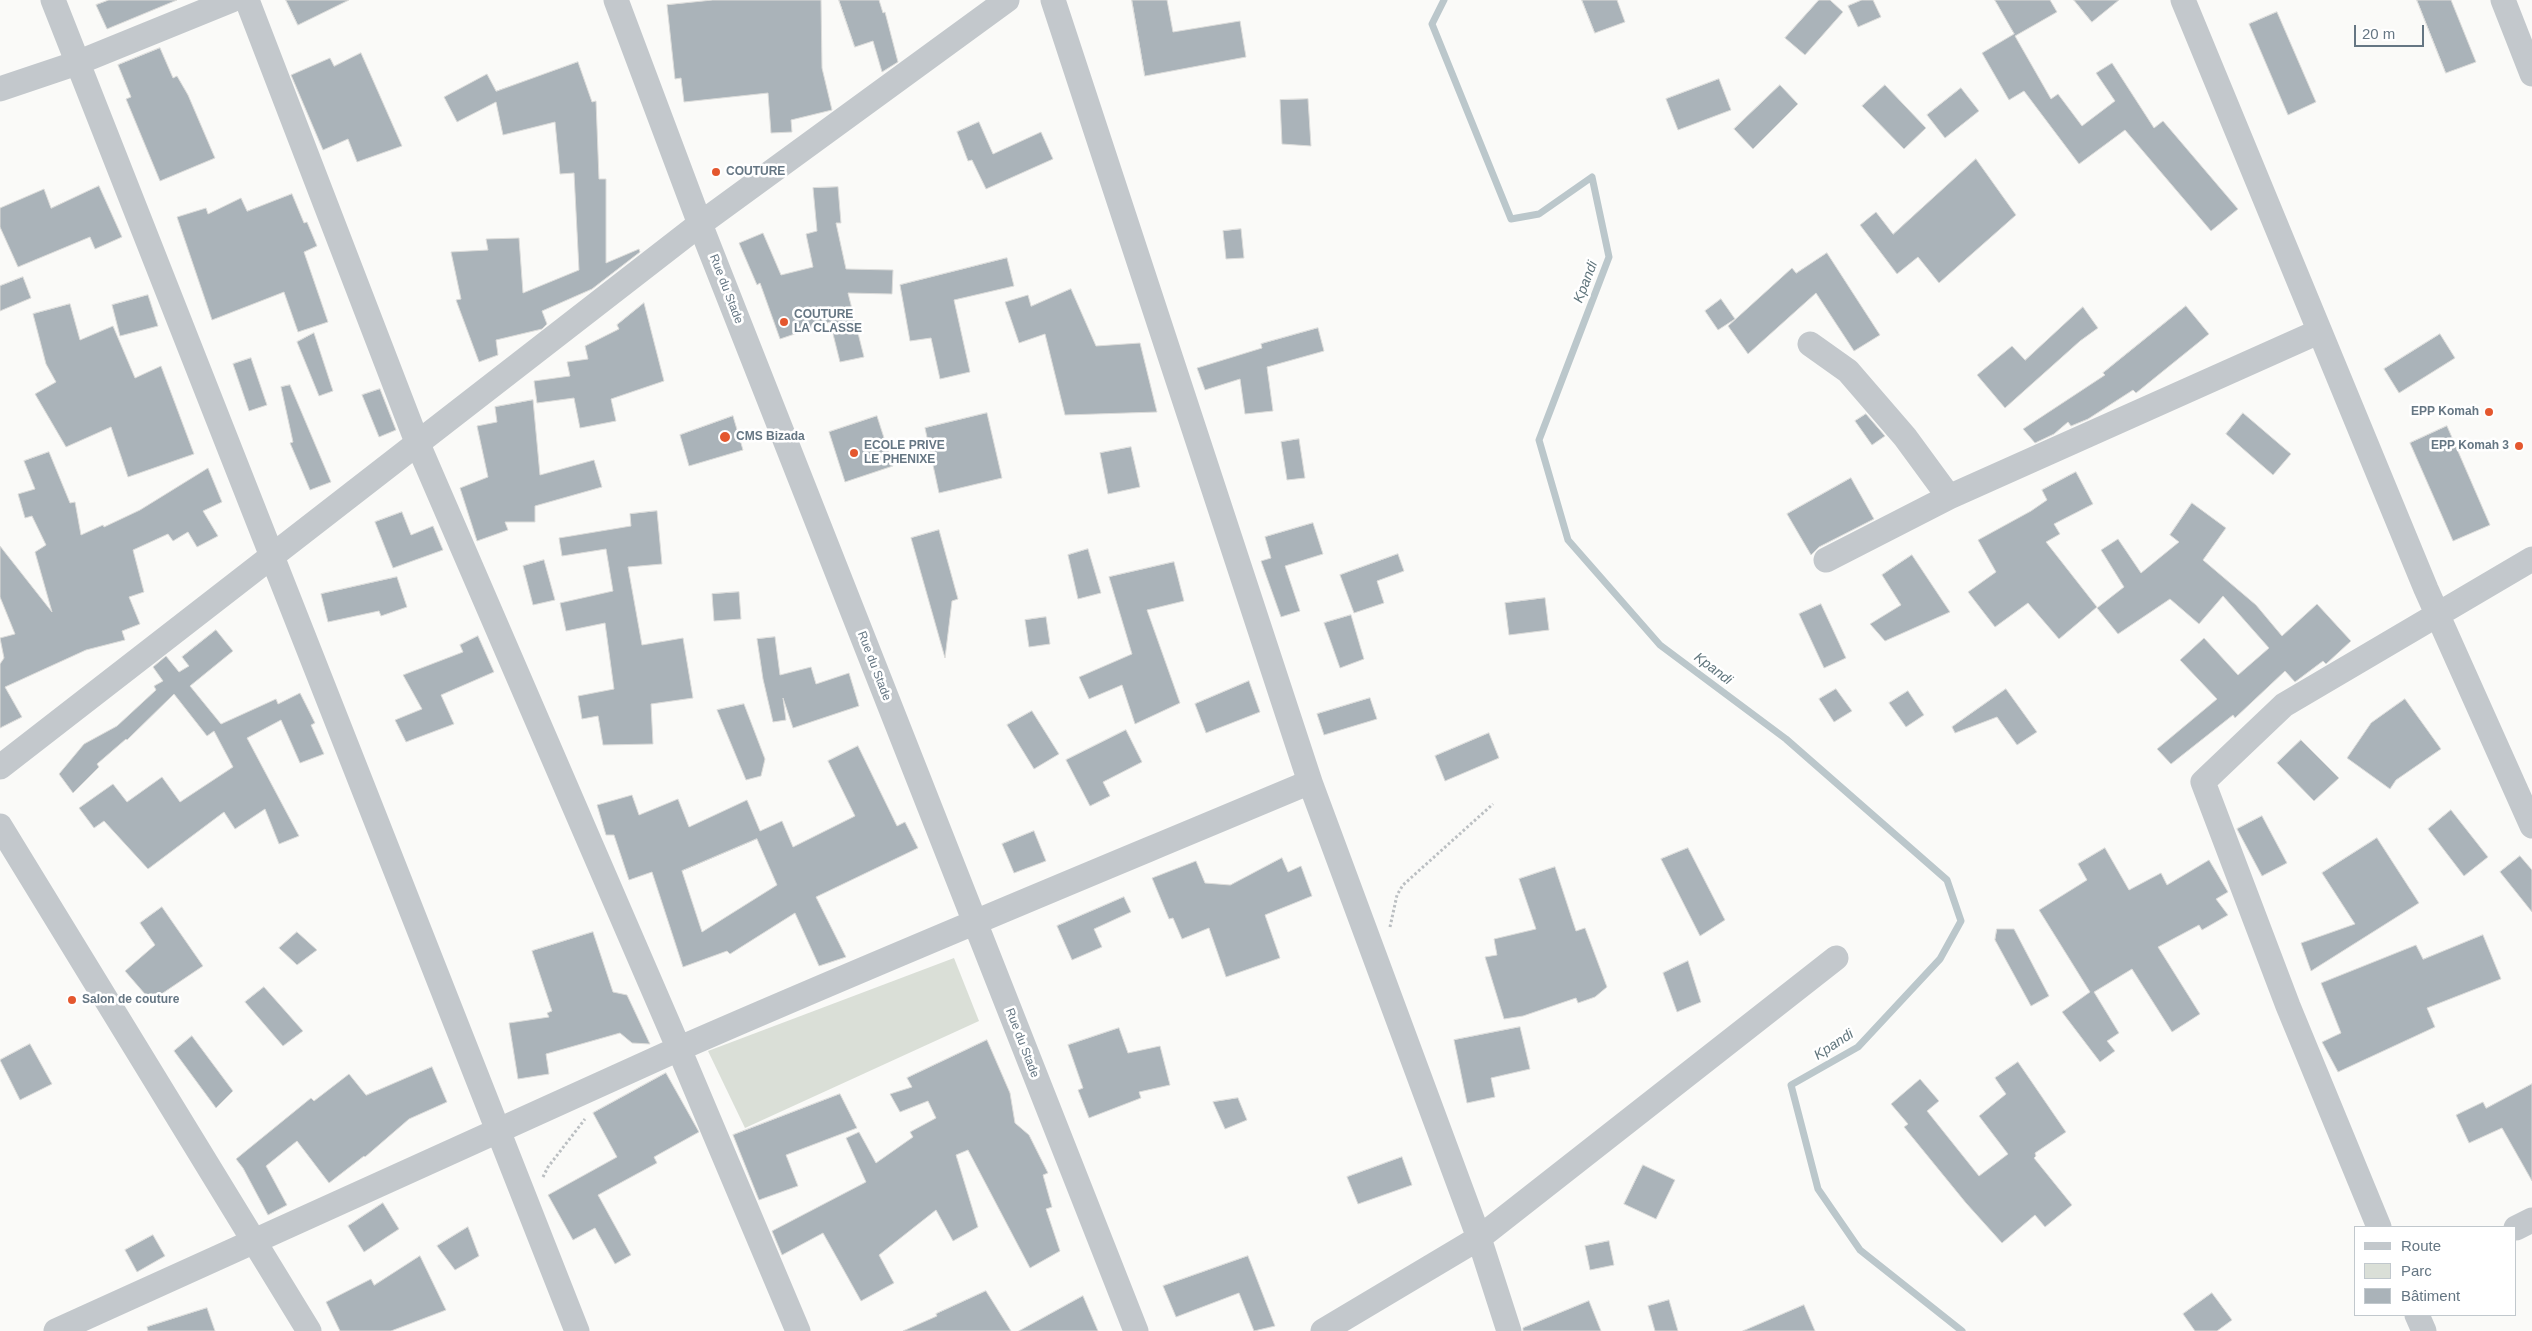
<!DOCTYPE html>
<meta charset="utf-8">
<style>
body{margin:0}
#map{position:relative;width:2532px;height:1331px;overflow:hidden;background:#fafaf8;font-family:Arial,sans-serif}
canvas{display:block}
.legend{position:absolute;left:2354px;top:1226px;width:162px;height:90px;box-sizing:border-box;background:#fff;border:1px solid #c1c8cd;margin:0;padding:6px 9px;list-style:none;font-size:15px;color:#657683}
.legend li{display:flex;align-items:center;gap:10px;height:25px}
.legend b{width:25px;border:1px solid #c1c8cd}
.scale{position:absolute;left:2354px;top:25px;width:70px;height:22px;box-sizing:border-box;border:2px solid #657683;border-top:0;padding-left:6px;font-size:15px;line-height:18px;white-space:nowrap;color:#657683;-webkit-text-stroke:4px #fff;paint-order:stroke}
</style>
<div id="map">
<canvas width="2532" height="1331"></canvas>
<ul class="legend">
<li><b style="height:6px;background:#c3c8cc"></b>Route</li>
<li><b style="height:14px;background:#dadfd7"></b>Parc</li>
<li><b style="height:14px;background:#aab3b9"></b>Bâtiment</li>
</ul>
<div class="scale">20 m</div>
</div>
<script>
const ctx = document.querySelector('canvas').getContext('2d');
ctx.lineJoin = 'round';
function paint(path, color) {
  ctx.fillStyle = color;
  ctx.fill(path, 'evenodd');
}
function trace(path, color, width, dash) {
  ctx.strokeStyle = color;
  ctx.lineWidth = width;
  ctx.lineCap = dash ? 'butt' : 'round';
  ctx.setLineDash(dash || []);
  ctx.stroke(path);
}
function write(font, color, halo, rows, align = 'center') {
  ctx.font = font + ' Arial,sans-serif';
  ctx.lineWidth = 5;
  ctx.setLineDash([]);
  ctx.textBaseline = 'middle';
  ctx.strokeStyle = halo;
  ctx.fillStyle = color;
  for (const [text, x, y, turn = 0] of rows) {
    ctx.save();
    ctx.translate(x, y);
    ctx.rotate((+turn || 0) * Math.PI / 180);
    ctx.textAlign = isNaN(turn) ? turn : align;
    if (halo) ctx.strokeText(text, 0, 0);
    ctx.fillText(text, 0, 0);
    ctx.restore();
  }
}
const green = new Path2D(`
 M 954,958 L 979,1021 L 745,1128 L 708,1051 Z`);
const stream = new Path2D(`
 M 1444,0 L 1432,24 L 1511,219 L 1539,214 L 1592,177 L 1609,257 L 1539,440 L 1568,540 L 1660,645 L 1786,739 L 1947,880 L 1961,921 L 1940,959 L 1858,1047 L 1791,1085 L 1818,1189 L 1860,1250 L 1962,1331`);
const building = new Path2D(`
 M 109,0 L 177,0 L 107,29 L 96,5 Z
 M 286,0 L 349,0 L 298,25 Z
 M 713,0 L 821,0 L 822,68 L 832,110 L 791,120 L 792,132 L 771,133 L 768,93 L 684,102 L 681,78 L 675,79 L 667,5 Z
 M 839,0 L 879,0 L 883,13 L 885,12 L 898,62 L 882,72 L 873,41 L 855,47 Z
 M 1132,0 L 1167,0 L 1173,32 L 1240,21 L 1246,57 L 1145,76 Z
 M 1582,0 L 1617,0 L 1625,22 L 1595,33 Z
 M 1819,0 L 1830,0 L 1843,12 L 1805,55 L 1785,38 Z
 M 1862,0 L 1873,0 L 1881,17 L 1858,27 L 1848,6 Z
 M 1995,0 L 2050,0 L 2057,12 L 2015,36 L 2051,99 L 2058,94 L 2082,126 L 2115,101 L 2096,73 L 2112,63 L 2154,128 L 2163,121 L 2238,209 L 2211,231 L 2125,130 L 2079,164 L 2024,91 L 2009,100 L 1982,53 L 2014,34 Z
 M 2074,0 L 2119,0 L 2092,22 Z
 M 2417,0 L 2451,0 L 2476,62 L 2446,73 Z
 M 2277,12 L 2316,102 L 2288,115 L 2249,24 Z
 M 160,48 L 173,78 L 177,76 L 188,95 L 215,158 L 160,181 L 126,99 L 131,97 L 118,65 Z
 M 361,53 L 402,146 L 357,162 L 348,139 L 323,150 L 291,75 L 330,58 L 334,66 Z
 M 578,62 L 592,102 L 596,101 L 599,179 L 606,179 L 606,263 L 639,249 L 640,252 L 592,289 L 542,311 L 547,324 L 542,329 L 496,340 L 498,355 L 479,362 L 456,300 L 461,299 L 451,252 L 488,250 L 486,239 L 519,238 L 523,293 L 579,270 L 574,173 L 560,174 L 555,122 L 503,135 L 496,102 L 457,122 L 444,97 L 487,74 L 496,91 Z
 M 1719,79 L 1731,110 L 1678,130 L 1666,99 Z
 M 1780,85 L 1798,104 L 1753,149 L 1734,129 Z
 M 1885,85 L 1926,128 L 1904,149 L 1862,106 Z
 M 1961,88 L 1979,111 L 1945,138 L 1927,115 Z
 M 1308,99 L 1311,146 L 1282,144 L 1280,100 Z
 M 979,122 L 993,154 L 1041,132 L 1053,159 L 986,189 L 972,160 L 968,161 L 957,132 Z
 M 1976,159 L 2016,215 L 1939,283 L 1918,257 L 1897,274 L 1860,225 L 1876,212 L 1893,234 Z
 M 99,186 L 122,237 L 95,249 L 90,237 L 18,267 L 0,227 L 0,208 L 44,189 L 51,208 Z
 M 838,187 L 841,223 L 836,223 L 846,269 L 893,270 L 892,294 L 848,293 L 864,357 L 840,362 L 830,322 L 780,339 L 760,283 L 757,285 L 739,243 L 763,233 L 781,275 L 813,267 L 806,234 L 817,231 L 813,188 Z
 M 292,194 L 304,223 L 307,222 L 317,246 L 304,252 L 328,322 L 298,332 L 284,292 L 212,320 L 177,217 L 206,208 L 208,214 L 241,198 L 247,211 Z
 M 1241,229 L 1244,258 L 1226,259 L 1223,231 Z
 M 1827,253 L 1880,335 L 1854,351 L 1816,293 L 1748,354 L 1728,326 L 1792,268 L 1796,273 Z
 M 1007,258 L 1014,286 L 954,300 L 970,372 L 940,379 L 931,338 L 910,341 L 900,285 Z
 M 23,277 L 31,298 L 0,311 L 0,286 Z
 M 1071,289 L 1096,346 L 1140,343 L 1157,412 L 1065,415 L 1045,334 L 1019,343 L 1005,302 L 1028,295 L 1031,306 Z
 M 148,295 L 158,326 L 120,336 L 112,305 Z
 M 1721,299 L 1735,319 L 1718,330 L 1705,311 Z
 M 644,303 L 664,381 L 611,399 L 616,421 L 580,428 L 574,398 L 537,403 L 534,381 L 570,376 L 567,362 L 588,359 L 585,346 L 619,329 L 617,325 Z
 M 70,304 L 80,340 L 113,326 L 135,378 L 161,366 L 194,454 L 128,477 L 111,427 L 66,447 L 35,394 L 56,382 L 46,364 L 33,314 Z
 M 2186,306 L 2209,334 L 2136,393 L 2133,390 L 2088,419 L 2071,426 L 2068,422 L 2054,434 L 2035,443 L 2023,429 L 2105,375 L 2103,373 Z
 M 2083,307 L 2098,328 L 2080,341 L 2005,408 L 1977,375 L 2012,346 L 2025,360 Z
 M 1318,328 L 1324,351 L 1267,367 L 1273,411 L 1245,414 L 1240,379 L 1205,390 L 1197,368 L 1262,348 L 1261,344 Z
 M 314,333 L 333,391 L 319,396 L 297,342 Z
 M 2440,334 L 2455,358 L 2399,393 L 2384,369 Z
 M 251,358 L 267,405 L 249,411 L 233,364 Z
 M 290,385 L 331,482 L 310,490 L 290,443 L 293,442 L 281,387 Z
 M 380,389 L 396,430 L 379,437 L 362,395 Z
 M 533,400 L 540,475 L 594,460 L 602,487 L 535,506 L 535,522 L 505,522 L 508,530 L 477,541 L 460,488 L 488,477 L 477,426 L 497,422 L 495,407 Z
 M 987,413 L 1002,478 L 939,493 L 925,428 Z
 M 2243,413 L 2291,454 L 2273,475 L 2226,434 Z
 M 1866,414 L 1885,436 L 1872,445 L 1855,421 Z
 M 733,416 L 743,450 L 689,466 L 680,435 Z
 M 877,416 L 893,466 L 845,482 L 829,432 Z
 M 2447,426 L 2490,525 L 2453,541 L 2410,443 Z
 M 1299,439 L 1305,478 L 1287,480 L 1281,442 Z
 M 1131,447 L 1140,487 L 1108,494 L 1100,453 Z
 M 49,452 L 70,503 L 75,502 L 81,535 L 103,525 L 104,527 L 140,510 L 208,468 L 222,502 L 203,511 L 218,536 L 197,547 L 188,532 L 173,541 L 168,534 L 133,550 L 144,592 L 129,597 L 140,624 L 122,631 L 125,640 L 86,650 L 5,687 L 22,717 L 0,728 L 0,664 L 4,658 L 0,638 L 15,634 L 0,597 L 0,546 L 52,612 L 35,552 L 46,545 L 32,516 L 25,518 L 18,494 L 35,489 L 24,461 Z
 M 2076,472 L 2093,504 L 2054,524 L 2060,534 L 2046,542 L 2097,607 L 2059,639 L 2028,603 L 1995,627 L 1968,592 L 1996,572 L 1978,540 L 2031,511 L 2047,500 L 2042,490 Z
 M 1851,478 L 1874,519 L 1819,547 L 1811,555 L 1787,514 Z
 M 2192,503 L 2226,528 L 2203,560 L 2256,605 L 2282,636 L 2317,604 L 2351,641 L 2326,664 L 2323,661 L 2295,682 L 2285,671 L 2235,718 L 2233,715 L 2171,764 L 2157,749 L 2217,699 L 2180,660 L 2204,638 L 2238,675 L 2269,648 L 2223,596 L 2199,624 L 2170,599 L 2118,634 L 2097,608 L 2124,587 L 2101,550 L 2118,539 L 2141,573 L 2179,542 L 2170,535 Z
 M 657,511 L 662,564 L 628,567 L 642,645 L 683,638 L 693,698 L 651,704 L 653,744 L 603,745 L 598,716 L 582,719 L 578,696 L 614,689 L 605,623 L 566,631 L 560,603 L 613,591 L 606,549 L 562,556 L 559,538 L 631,526 L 630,514 Z
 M 402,512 L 411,535 L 433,526 L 443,550 L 393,568 L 375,522 Z
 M 1313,523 L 1323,554 L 1285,566 L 1300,611 L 1281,617 L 1261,561 L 1271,558 L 1265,537 Z
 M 939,530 L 958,599 L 952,601 L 945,658 L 911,538 Z
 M 1088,549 L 1101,593 L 1078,599 L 1068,555 Z
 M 1398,554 L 1404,571 L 1377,581 L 1384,603 L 1354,613 L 1340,575 Z
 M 1912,555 L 1950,612 L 1885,641 L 1870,624 L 1901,605 L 1882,575 Z
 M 544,560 L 555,600 L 533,605 L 523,566 Z
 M 1174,562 L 1184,601 L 1147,610 L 1180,703 L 1135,724 L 1122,685 L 1089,699 L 1079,677 L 1132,654 L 1109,577 Z
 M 397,577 L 407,607 L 381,616 L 379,611 L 328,622 L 321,594 Z
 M 739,592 L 741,619 L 714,621 L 712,594 Z
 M 1545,598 L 1549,630 L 1509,635 L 1505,603 Z
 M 1821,604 L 1846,658 L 1824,668 L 1799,614 Z
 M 1351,615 L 1364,659 L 1340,668 L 1324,623 Z
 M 1046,617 L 1050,644 L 1029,647 L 1025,620 Z
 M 216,630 L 233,651 L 190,686 L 221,724 L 276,699 L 278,704 L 300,693 L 315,723 L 311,725 L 324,754 L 300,763 L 281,720 L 247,738 L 299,836 L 279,844 L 265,809 L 235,829 L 224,812 L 148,869 L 104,821 L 94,828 L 79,808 L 113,784 L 127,802 L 162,777 L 180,802 L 233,767 L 214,731 L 207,736 L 174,694 L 127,740 L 126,739 L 97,764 L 99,767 L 73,793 L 59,774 L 84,744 L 117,726 L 156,690 L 154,686 L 163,681 L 153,667 L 166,656 L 179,672 L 189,666 L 182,657 Z
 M 478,636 L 494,672 L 441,695 L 454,724 L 406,742 L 395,720 L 422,709 L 403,675 L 463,652 L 460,645 Z
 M 775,637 L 780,675 L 811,667 L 816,684 L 849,673 L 859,706 L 793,728 L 783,698 L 786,720 L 773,722 L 763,679 L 757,639 Z
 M 1249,681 L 1260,712 L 1206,733 L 1195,704 Z
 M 1836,689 L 1852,711 L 1834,722 L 1819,699 Z
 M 2006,689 L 2037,732 L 2017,745 L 1997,717 L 1955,733 L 1952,727 Z
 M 1908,691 L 1924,715 L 1906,727 L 1889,703 Z
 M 1370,698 L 1377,719 L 1324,735 L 1317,714 Z
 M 2405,699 L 2441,749 L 2396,780 L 2390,789 L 2347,758 L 2371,723 Z
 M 744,704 L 765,759 L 761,776 L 746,780 L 717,710 Z
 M 1032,711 L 1059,754 L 1034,769 L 1007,725 Z
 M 1126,730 L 1142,762 L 1103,782 L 1110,796 L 1090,806 L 1066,760 Z
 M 1489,733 L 1499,758 L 1445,781 L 1435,756 Z
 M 2301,740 L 2339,778 L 2314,801 L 2277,763 Z
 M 858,746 L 897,826 L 905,822 L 918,848 L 816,897 L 846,957 L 819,966 L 795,913 L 730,954 L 727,951 L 683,967 L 652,872 L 629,880 L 614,835 L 606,835 L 597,805 L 632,795 L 639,815 L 678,799 L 689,827 L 747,800 L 760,831 L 782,821 L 793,847 L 855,816 L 828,761 ZM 757,839 L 777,885 L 702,932 L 682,871 Z
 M 2451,810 L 2488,857 L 2464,876 L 2428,829 Z
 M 2262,816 L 2287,863 L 2262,876 L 2237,829 Z
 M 1034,831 L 1046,861 L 1014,873 L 1002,844 Z
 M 2377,838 L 2419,903 L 2311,971 L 2301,943 L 2355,924 L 2322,873 Z
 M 1688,848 L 1725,920 L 1700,936 L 1661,859 Z
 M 2105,848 L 2129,890 L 2161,873 L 2167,885 L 2209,860 L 2228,892 L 2216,899 L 2228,915 L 2202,930 L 2199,925 L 2158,947 L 2200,1014 L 2172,1032 L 2132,969 L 2094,992 L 2119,1033 L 2107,1041 L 2115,1051 L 2100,1062 L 2062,1012 L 2090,992 L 2039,910 L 2087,880 L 2078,864 Z
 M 2520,856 L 2532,870 L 2532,912 L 2500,872 Z
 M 1282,858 L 1288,872 L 1301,866 L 1312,896 L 1265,915 L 1280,958 L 1226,977 L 1209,928 L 1182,939 L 1173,918 L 1169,919 L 1152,878 L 1196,861 L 1205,883 L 1230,885 Z
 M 1555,867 L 1576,931 L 1585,928 L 1607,987 L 1595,997 L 1578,1003 L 1576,998 L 1523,1016 L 1504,1019 L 1485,957 L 1497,955 L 1494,939 L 1536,929 L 1519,879 Z
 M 1124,897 L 1131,912 L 1094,929 L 1102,947 L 1072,960 L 1057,926 Z
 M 162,907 L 203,966 L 151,1001 L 125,971 L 155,945 L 140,923 Z
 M 1997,929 L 2014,929 L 2049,996 L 2031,1006 L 1995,940 Z
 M 297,932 L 317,950 L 297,965 L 279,948 Z
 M 593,932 L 613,992 L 627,995 L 650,1044 L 632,1043 L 620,1033 L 546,1054 L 549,1074 L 518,1079 L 509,1023 L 549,1017 L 547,1013 L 552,1011 L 532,951 Z
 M 2483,935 L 2501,979 L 2427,1008 L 2435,1027 L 2338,1072 L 2322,1042 L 2341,1033 L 2321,983 L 2416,945 L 2423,959 Z
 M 1688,961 L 1701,1002 L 1677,1012 L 1663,973 Z
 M 264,987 L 303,1031 L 283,1046 L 245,1002 Z
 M 1520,1027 L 1530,1069 L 1491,1078 L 1495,1097 L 1467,1103 L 1454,1040 Z
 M 1119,1028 L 1128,1053 L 1160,1046 L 1170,1085 L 1139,1092 L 1141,1098 L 1089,1118 L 1078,1090 L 1083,1088 L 1068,1045 Z
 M 192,1036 L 233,1091 L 216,1108 L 174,1051 Z
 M 987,1040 L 1010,1093 L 1015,1123 L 1029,1135 L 1048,1173 L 1043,1175 L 1052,1207 L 1046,1209 L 1060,1251 L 1030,1268 L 968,1150 L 956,1155 L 978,1227 L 953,1241 L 936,1210 L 879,1255 L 894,1283 L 861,1301 L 823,1233 L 782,1255 L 772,1231 L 866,1182 L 846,1138 L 859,1132 L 876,1163 L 913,1137 L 910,1132 L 936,1118 L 928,1101 L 900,1112 L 890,1094 L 912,1087 L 907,1078 Z
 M 30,1044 L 52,1084 L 20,1100 L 0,1060 Z
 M 2018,1062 L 2066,1132 L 2035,1153 L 2036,1156 L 2034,1158 L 2072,1205 L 2045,1227 L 2035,1215 L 2002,1243 L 1966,1203 L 1904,1127 L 1908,1124 L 1891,1104 L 1920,1079 L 1939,1101 L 1927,1111 L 1979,1176 L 2008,1154 L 1979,1116 L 2006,1094 L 1995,1078 Z
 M 432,1067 L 447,1102 L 409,1119 L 365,1157 L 364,1156 L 329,1183 L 297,1141 L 266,1166 L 287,1205 L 268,1215 L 243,1168 L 236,1159 L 311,1098 L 314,1101 L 349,1074 L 366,1095 Z
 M 666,1073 L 699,1132 L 654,1157 L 657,1163 L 598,1195 L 631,1255 L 615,1264 L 595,1228 L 573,1240 L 548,1195 L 617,1157 L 593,1113 Z
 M 2532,1084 L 2532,1181 L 2502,1128 L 2469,1143 L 2456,1115 L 2483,1102 L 2486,1108 Z
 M 840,1094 L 857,1128 L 786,1155 L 798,1186 L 759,1200 L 733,1135 Z
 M 1238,1098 L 1247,1120 L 1225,1129 L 1213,1102 Z
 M 1402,1157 L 1412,1185 L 1358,1204 L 1347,1177 Z
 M 1643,1165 L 1675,1180 L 1656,1219 L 1624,1204 Z
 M 383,1203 L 399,1229 L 364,1252 L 348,1226 Z
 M 468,1227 L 479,1256 L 455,1270 L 437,1246 Z
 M 153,1235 L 165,1256 L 137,1272 L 125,1250 Z
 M 1609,1241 L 1614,1265 L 1590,1270 L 1585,1246 Z
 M 420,1256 L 446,1310 L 391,1331 L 340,1331 L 326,1302 L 371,1279 L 374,1285 Z
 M 1248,1256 L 1275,1326 L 1254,1331 L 1239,1293 L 1176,1317 L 1163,1286 Z
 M 986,1291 L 1011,1331 L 903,1331 L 937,1316 L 936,1314 Z
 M 2212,1293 L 2232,1320 L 2217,1331 L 2195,1331 L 2183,1314 Z
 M 1083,1296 L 1098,1331 L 1019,1331 Z
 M 1669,1300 L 1678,1331 L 1655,1331 L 1648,1306 Z
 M 1589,1301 L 1601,1331 L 1523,1331 L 1523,1328 Z
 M 1804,1305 L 1815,1331 L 1743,1331 Z
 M 207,1308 L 215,1331 L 148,1331 L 147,1327 Z`);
const path = new Path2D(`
 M 1390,927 L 1397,895 L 1403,885 L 1493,804
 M 543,1177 L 548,1167 L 585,1119`);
const minor = new Path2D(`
 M 53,0 L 577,1331
 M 247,0 L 417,442 L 679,1049 L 798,1331
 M 616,0 L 700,224 L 1136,1331
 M 2183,0 L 2426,589 L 2532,826
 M 2503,0 L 2532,74
 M 0,89 L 77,63 L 232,0
 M 1810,344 L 1848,371 L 1905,437 L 1949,497
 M 1826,560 L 1949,497 L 2318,332
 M 0,767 L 700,224 L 1007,0
 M 1310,782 L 1479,1238 L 1509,1331
 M 0,826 L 309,1331
 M 2379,1227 L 2288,1006 L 2203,782 L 2284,705 L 2532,559
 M 2516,1228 L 2532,1220
 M 2417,1315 L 2424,1331
 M 56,1331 C 263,1239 469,1142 676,1050 C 886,958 1098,871 1310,782 L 1053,0
 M 1323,1331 L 1479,1238 L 1836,958`);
const markers = [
 [716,172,5,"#e4572e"],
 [784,322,5,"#e4572e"],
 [2489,412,5,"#e4572e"],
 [725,437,6,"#e4572e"],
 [2519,446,5,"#e4572e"],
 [854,453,5,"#e4572e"],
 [72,1000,5,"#e4572e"]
];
const poiNames = [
 ["COUTURE",726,172],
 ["COUTURE",794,315],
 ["LA CLASSE",794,329],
 ["EPP Komah",2479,412,"right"],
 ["CMS Bizada",736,437],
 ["ECOLE PRIVE",864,446],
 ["LE PHENIXE",864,460],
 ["EPP Komah 3",2509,446,"right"],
 ["Salon de couture",82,1000]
];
const streetNames = [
 ["Rue du Stade",726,289,69],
 ["Rue du Stade",874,666,69],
 ["Rue du Stade",1022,1043,69]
];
const waterNames = [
 ["Kpandi",1586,282,-69],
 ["Kpandi",1713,669,37],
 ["Kpandi",1834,1045,-33]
];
paint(green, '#dadfd7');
trace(stream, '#bbc7cb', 7);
paint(building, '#aab3b9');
trace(building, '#dcdcda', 1);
trace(path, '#bbbfc2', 3, [2.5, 2.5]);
trace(minor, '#c3c8cc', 25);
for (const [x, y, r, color] of markers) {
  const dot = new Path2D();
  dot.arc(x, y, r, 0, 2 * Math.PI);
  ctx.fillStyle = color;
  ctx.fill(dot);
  trace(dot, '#fff', 2);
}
write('bold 12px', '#657683', '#fff', poiNames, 'left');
write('12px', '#657683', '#fff', streetNames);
write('italic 14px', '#60757c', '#fff', waterNames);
</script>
